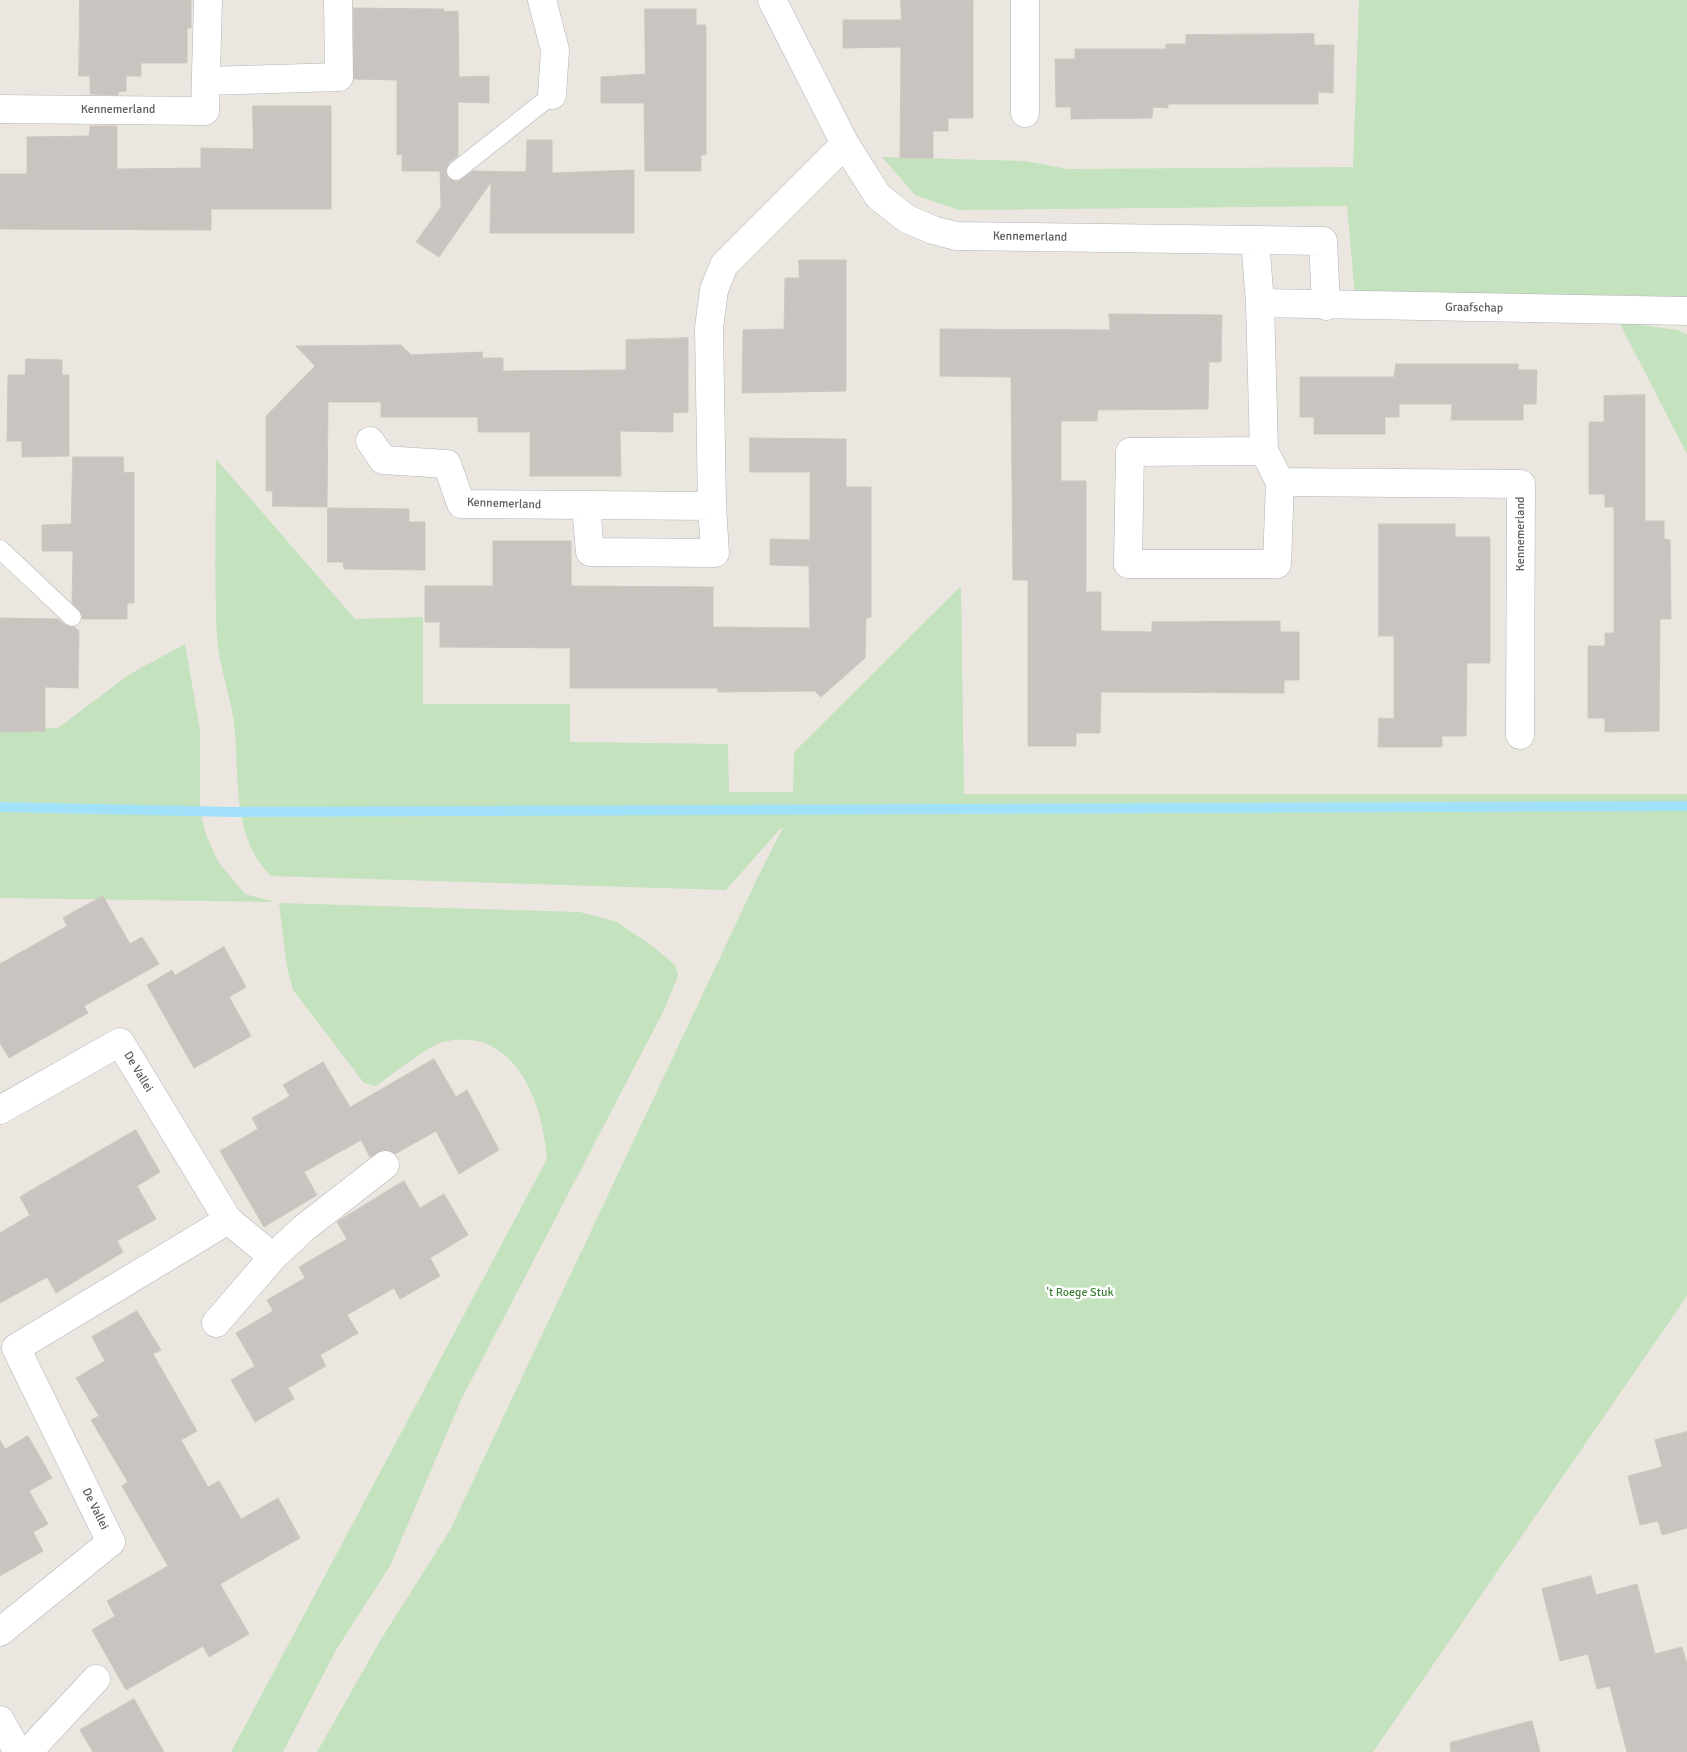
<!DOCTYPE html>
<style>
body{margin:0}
canvas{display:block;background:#ebe7e0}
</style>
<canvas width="1687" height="1752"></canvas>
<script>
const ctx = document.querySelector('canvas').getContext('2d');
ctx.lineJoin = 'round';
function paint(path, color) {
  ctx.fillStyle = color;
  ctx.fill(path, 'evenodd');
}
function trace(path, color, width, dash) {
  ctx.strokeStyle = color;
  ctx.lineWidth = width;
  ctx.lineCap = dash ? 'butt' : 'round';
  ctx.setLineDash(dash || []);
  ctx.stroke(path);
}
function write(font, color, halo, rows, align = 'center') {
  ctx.font = font + ' Signika,sans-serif';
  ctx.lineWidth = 5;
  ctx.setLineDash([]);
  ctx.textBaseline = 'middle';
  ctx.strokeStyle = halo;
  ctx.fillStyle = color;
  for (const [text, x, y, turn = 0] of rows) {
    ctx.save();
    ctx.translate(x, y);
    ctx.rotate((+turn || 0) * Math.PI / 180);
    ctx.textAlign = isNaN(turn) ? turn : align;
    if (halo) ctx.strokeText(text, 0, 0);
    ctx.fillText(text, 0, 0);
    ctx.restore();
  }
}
const green = new Path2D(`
 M 1359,0 L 1687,0 L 1687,301 L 1637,295 L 1355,296 L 1347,206 L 959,210 L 915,195 L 882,157 L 1025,161 L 1068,169 L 1353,167 Z
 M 1619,322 L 1677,330 L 1687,334 L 1687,454 Z
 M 216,459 L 355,619 L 423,617 L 423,704 L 570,704 L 570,742 L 728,744 L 729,792 L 793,792 L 794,752 L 961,586 L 964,794 L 1687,794 L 1687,1296 L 1373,1752 L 317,1752 L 380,1641 L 450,1530 L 757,879 L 782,829 L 785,828 L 781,828 L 726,890 L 271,876 C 233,839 239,782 235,734 C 233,701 219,669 217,637 C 214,578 216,518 216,459 Z
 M 185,644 L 200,730 L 200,811 L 206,835 L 219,863 L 245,894 L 275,902 L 0,898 L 0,727 L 58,728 L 130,674 Z
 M 279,903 L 580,912 L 617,922 L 655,948 L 675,965 L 678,976 L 664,1010 L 461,1400 L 390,1566 L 336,1650 L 283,1752 L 231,1752 L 547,1159 C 543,1101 513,1022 440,1043 C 427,1047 390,1076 376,1086 L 364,1083 L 293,990 L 287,967 Z`);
const stream = new Path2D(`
 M 0,807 L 234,812 L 1687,806`);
const building = new Path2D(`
 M 80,0 L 191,0 L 191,28 L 187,28 L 187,63 L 141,63 L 141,76 L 126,76 L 126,91 L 118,92 L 118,95 L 90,94 L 90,76 L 79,76 Z
 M 901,0 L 973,0 L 973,118 L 948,118 L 948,131 L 933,131 L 933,158 L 900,158 L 901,47 L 843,48 L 843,20 L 901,20 Z
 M 354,8 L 444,9 L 444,12 L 458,11 L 459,77 L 489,76 L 489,103 L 458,102 L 458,156 L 449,163 L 446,171 L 441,171 L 446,171 L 448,178 L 458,181 L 473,171 L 526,172 L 527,140 L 552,140 L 552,173 L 634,170 L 634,233 L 490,233 L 491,182 L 439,257 L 416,242 L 441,207 L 440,171 L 402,171 L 402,154 L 397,155 L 397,80 L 354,79 Z
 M 645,9 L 696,9 L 696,25 L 706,25 L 706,155 L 701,155 L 701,171 L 645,171 L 644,103 L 601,103 L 601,77 L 645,74 Z
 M 1314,34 L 1314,45 L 1334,45 L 1333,93 L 1318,92 L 1318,104 L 1168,104 L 1168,108 L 1153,107 L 1152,118 L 1071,119 L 1071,107 L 1056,107 L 1055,59 L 1075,59 L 1075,49 L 1166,49 L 1166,44 L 1186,44 L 1186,35 Z
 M 253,106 L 331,106 L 331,209 L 211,209 L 211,230 L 0,229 L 0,174 L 27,174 L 27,137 L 89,136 L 90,126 L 117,126 L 117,169 L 201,168 L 201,148 L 253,149 Z
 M 799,260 L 846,260 L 846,391 L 742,393 L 743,330 L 784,329 L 785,278 L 799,278 Z
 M 1109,314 L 1222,315 L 1221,362 L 1209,362 L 1208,409 L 1098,410 L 1097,421 L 1061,421 L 1061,481 L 1086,481 L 1086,592 L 1101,592 L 1101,631 L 1152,632 L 1152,622 L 1280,621 L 1280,632 L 1299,632 L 1299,680 L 1284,680 L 1284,693 L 1101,692 L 1100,733 L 1076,733 L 1076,746 L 1028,746 L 1028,580 L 1013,580 L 1011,377 L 940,376 L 940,329 L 1110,330 Z
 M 688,338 L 688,412 L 673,413 L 673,432 L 620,431 L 621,476 L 530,476 L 530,432 L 478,432 L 478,417 L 381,417 L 381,402 L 328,402 L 327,507 L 272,506 L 273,491 L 266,491 L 266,416 L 315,366 L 296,346 L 401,345 L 411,355 L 483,352 L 482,358 L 503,358 L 503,371 L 626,370 L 626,340 Z
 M 26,359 L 62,360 L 62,375 L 69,375 L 69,456 L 22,457 L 22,441 L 7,441 L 8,375 L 25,375 Z
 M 1396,364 L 1518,364 L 1518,370 L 1537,370 L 1536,404 L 1523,404 L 1523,420 L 1451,420 L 1452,404 L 1399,404 L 1399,417 L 1385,417 L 1385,434 L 1314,434 L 1314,417 L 1300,417 L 1300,377 L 1394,377 Z
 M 1645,395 L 1645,521 L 1664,521 L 1664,539 L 1670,540 L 1671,619 L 1660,619 L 1659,731 L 1605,732 L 1605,718 L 1588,718 L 1588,646 L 1605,646 L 1605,633 L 1614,633 L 1614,507 L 1605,507 L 1605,494 L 1589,494 L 1589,422 L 1604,422 L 1604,396 Z
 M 750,438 L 846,439 L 846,487 L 871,487 L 871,617 L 866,618 L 865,658 L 821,697 L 815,691 L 718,692 L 718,688 L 570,688 L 570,648 L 440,647 L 440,622 L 425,622 L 425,586 L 493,586 L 493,541 L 571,541 L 571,586 L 713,587 L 713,627 L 810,628 L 809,566 L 770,565 L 770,539 L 810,540 L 810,472 L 750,472 Z
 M 73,457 L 123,457 L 124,473 L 134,472 L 134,603 L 127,603 L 127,619 L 82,619 L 82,614 L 72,603 L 73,551 L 42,551 L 42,525 L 71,524 Z
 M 328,508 L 409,509 L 409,522 L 425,522 L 425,570 L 344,569 L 343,562 L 328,562 Z
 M 1379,524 L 1455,524 L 1455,537 L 1490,537 L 1490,663 L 1467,663 L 1466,736 L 1442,736 L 1442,747 L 1378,747 L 1379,718 L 1394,719 L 1394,636 L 1379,636 Z
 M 0,618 L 58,619 L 65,625 L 74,627 L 79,631 L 78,688 L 45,687 L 45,731 L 0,732 Z
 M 103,896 L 130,944 L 142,937 L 159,964 L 84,1006 L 88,1013 L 9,1058 L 0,1043 L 0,964 L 67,926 L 63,918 Z
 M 224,947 L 246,987 L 229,997 L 251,1036 L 194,1068 L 147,985 L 172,970 L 175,975 Z
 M 434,1059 L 456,1097 L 467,1090 L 499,1150 L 459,1174 L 436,1131 L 395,1154 L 383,1150 L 370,1157 L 361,1140 L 304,1172 L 317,1195 L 264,1227 L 220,1151 L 258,1129 L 252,1118 L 290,1096 L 283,1085 L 323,1062 L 350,1107 Z
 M 136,1130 L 160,1172 L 137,1186 L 156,1219 L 117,1241 L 123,1252 L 56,1293 L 47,1277 L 0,1303 L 0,1233 L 30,1215 L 20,1197 Z
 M 404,1181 L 420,1208 L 444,1194 L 468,1235 L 430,1258 L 440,1276 L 400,1299 L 394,1288 L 347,1315 L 358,1333 L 320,1355 L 326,1366 L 288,1388 L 294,1399 L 255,1422 L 231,1380 L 255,1366 L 236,1333 L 273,1311 L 267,1300 L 305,1278 L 299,1267 L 347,1239 L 337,1222 Z
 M 137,1311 L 161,1350 L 153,1354 L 197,1431 L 181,1440 L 208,1487 L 219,1481 L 241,1519 L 278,1498 L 300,1538 L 220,1584 L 249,1634 L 209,1657 L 203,1646 L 126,1690 L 92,1630 L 115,1616 L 107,1601 L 168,1566 L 122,1486 L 128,1482 L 91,1420 L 99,1416 L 76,1378 L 105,1361 L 92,1337 Z
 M 1687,1432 L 1687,1528 L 1662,1535 L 1658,1521 L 1640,1525 L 1628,1476 L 1662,1467 L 1655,1440 Z
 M 28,1436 L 52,1478 L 29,1491 L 48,1524 L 33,1532 L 43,1551 L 0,1576 L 0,1440 L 5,1449 Z
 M 1591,1576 L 1596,1595 L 1637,1584 L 1655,1654 L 1682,1647 L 1687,1664 L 1687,1752 L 1627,1752 L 1610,1686 L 1597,1689 L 1588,1654 L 1560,1661 L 1542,1589 Z
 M 134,1699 L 164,1752 L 93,1752 L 80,1730 Z
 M 1532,1721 L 1540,1752 L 1451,1752 L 1450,1743 Z`);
const service = new Path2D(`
 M 456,171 L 552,95
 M 0,549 L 72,617`);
const minor = new Path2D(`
 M 542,0 L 555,50 L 552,95
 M 772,0 L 845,144 L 878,196 L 907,219 L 933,230 L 956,236 L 1255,240 L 1260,303 L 1264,451 L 1280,482 L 1521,484 L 1520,735
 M 1025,0 L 1025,113
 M 207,81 L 339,77 L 338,0
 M 0,109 L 205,111 L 208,0
 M 1255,240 L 1323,241 L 1326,306
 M 1260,303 L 1687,311
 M 370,441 L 383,460 L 447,464 L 461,504 L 712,506 L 709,328 L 714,290 L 724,265 L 845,144
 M 1264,451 L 1130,452 L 1128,564 L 1277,564 L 1280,482
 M 586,506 L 590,552 L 715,553 L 712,506
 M 0,1110 L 120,1042 L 228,1220 L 16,1348 L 111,1542 L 0,1632
 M 228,1220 L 273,1257
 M 216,1323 L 273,1257 L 304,1228 L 385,1165
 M 0,1720 L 18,1752
 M 28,1752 L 96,1679`);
const streetNames = [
 ["Kennemerland",118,110],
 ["Kennemerland",1030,237,1],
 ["Graafschap",1474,308,1],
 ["Kennemerland",504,504,2],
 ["Kennemerland",1521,534,-90],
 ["De Vallei",138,1072,59],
 ["De Vallei",95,1509,64]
];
const parkNames = [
 ["'t Roege Stuk",1080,1293]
];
paint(green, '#c3e2bd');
trace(stream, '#a1e1fa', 10);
paint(building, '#c8c4bf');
trace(building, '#cfc7bf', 1);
trace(service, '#b1b4b7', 19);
trace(minor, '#b1b4b7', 29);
trace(service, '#fff', 18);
trace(minor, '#fff', 28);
write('12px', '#595d60', '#fff', streetNames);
write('12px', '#408038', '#fff', parkNames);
</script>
